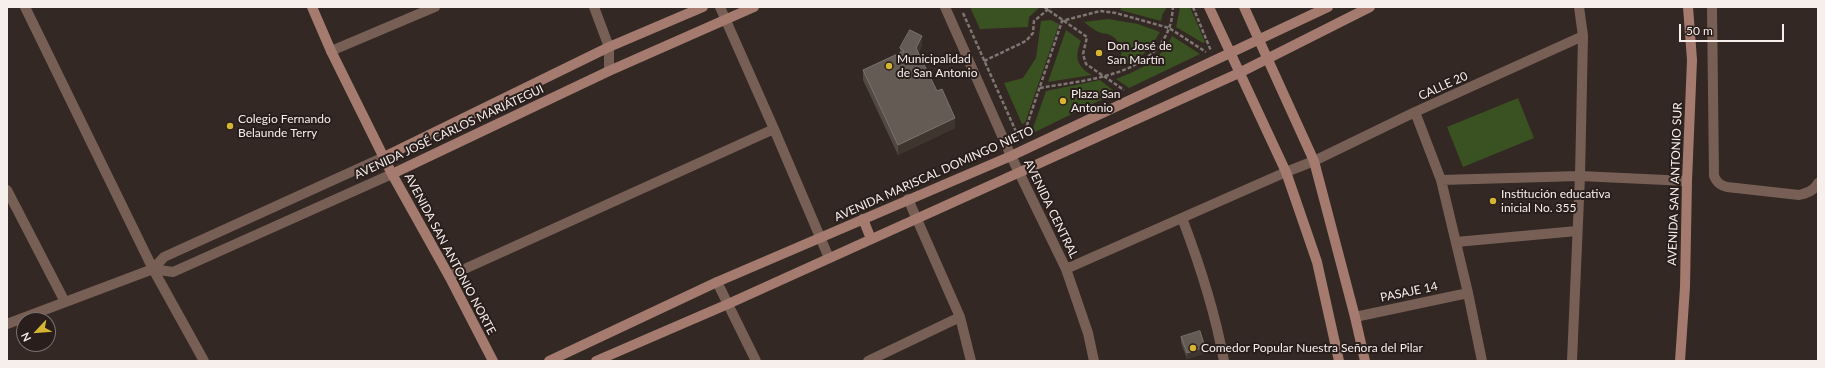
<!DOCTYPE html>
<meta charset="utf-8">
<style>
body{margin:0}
#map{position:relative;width:1825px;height:368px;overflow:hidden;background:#332824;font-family:Lato,sans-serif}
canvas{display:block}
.frame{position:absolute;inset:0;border:8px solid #f6efec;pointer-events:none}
.north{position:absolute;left:16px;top:312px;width:40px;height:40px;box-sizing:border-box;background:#291e1b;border:1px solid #7b726f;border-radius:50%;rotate:244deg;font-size:11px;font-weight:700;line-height:16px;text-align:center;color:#f6efec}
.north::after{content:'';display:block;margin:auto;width:14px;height:18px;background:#d5b534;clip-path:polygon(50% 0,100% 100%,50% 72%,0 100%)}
.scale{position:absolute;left:1679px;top:24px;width:105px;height:18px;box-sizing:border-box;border:2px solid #f6efec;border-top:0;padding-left:5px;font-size:12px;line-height:14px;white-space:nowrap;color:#f6efec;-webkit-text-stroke:3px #291e1b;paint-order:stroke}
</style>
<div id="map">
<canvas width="1825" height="368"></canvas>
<div class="frame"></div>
<div class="north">N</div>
<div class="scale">50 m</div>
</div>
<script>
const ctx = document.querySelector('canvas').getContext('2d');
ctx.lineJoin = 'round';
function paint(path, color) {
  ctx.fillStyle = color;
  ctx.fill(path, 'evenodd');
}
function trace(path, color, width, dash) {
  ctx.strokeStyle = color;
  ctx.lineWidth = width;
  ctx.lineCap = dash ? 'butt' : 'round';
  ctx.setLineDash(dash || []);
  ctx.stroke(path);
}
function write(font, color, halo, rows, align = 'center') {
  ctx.font = font + ' Lato,sans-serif';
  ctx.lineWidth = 4;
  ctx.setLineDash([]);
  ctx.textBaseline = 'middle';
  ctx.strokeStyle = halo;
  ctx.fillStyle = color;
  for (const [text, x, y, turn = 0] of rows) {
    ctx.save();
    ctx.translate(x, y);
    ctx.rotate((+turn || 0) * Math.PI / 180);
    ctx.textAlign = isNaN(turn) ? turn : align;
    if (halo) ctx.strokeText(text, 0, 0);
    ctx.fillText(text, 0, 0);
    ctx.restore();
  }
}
const green = new Path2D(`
 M 970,7 L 1037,7 L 1039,8 L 1029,17 L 1028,27 L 980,29 Z
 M 1122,7 L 1167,7 L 1162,15 L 1161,21 L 1120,10 Z
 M 1180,7 L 1190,7 L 1205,42 L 1203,43 L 1176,27 Z
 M 1108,19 L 1138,24 L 1160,32 C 1148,52 1141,59 1119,67 C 1123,56 1123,41 1110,35 C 1107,33 1104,34 1101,33 C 1095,31 1089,26 1084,22 Z
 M 1051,20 L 1059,24 L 1025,123 L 1022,124 L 1004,83 L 1023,78 L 1036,58 L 1041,21 Z
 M 1066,30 L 1081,41 C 1074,57 1077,67 1092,75 L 1048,82 Z
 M 1172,36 L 1200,54 L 1129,88 L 1116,79 C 1140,70 1161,60 1172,36 Z
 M 1100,80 L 1114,91 L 1113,94 L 1035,132 L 1032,131 L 1046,91 Z
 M 1518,98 L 1534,138 L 1463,167 L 1447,127 Z`);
const path = new Path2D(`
 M 1044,7 L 1087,37 L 1083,54 L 1086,64 L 1124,90
 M 1193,7 L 1211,51
 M 963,13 L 1018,136 L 1022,138
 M 984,61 L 1026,41 L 1033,33 L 1034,21 L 1051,7
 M 1040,88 C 1083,80 1152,77 1169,28 C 1172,22 1172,14 1173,7
 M 1023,137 L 1062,21 L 1100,11 L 1116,13 L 1169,28 L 1206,52`);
const street = new Path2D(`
 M 25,7 L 153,269 L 204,361
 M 594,7 L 609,47 L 609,71
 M 720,7 L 774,129 L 829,258
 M 945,7 L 1011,156 L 1066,269 L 1088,333 L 1094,361
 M 1712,7 L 1714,176 C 1717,183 1720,185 1727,187 L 1799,195 C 1807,193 1814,191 1818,183
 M 331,51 L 435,7
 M 1415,112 L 1441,180 L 1468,293 L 1482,361
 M 1441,180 L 1580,176 L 1687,181
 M 7,190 L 65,302
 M 908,199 L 960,317 L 971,361
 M 1182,218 C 1200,265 1215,312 1224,361
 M 1456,242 L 1577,231
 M 153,269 L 173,272 L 392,174
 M 1066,269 L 1286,172 L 1314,161 L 1415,112 L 1583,36
 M 449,276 L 774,129
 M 717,282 L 756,361
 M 1355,317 L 1468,293
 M 7,324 L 153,269 L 164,257 L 384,157
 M 868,361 L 960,317
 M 1572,361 L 1580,176 L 1583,36 L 1579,7`);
const secondary = new Path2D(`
 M 312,7 L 331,51 L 392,174 L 449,276 L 493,361
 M 1209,7 L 1286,172 L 1317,262 L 1339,361
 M 1244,7 L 1314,161 L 1355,317 L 1365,361
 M 384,157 L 609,47 L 703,7
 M 392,174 L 609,71 L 754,7
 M 863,219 L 871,239
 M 549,361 L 717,282 L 1011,156 L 1328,7
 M 596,361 L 728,304 L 1239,73 L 1370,7
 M 1680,361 L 1685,287 L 1687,181 L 1692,60 L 1688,7`);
const wall = new Path2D(`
 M 922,46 L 918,53 L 955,128 L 898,155 L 863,80 L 863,70 L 900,53 L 900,48 Z
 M 1181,337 L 1205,353 L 1187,359 L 1181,343 Z`);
const shadedWall = new Path2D(`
 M 922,36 L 922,46 L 916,58 L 916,48 Z
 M 955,118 L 955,128 L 898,155 L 898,145 Z
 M 1205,347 L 1205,353 L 1187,359 L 1187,353 Z`);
const building = new Path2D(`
 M 910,30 L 922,36 L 916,48 L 937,91 L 942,89 L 955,118 L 898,145 L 863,70 L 904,51 L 900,48 Z
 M 1200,331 L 1205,347 L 1187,353 L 1181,337 Z`);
const markers = [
 [1099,53,4,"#d5b534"],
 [889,66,4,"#d5b534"],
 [1063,101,4,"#d5b534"],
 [230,126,4,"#d5b534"],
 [1493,201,4,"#d5b534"],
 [1193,348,4,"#d5b534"]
];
const poiNames = [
 ["Don José de",1107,46],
 ["San Martín",1107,60],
 ["Municipalidad",897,59],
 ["de San Antonio",897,73],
 ["Plaza San",1071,94],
 ["Antonio",1071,108],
 ["Colegio Fernando",238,119],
 ["Belaunde Terry",238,133],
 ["Institución educativa",1501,194],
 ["inicial No. 355",1501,208],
 ["Comedor Popular Nuestra Señora del Pilar",1201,348]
];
const streetNames = [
 ["CALLE 20",1443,86,-24],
 ["AVENIDA JOSÉ CARLOS MARIÁTEGUI",449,132,-25],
 ["AVENIDA MARISCAL DOMINGO NIETO",934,174,-24],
 ["AVENIDA SAN ANTONIO SUR",1675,184,-88],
 ["AVENIDA CENTRAL",1051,209,64],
 ["AVENIDA SAN ANTONIO NORTE",450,254,62],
 ["PASAJE 14",1409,292,-12]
];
paint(green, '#3a5122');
trace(path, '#7f7672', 2.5, [4, 2]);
trace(street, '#785f56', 10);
trace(secondary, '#a47b6e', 10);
paint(wall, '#534943');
paint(shadedWall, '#3f352f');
paint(building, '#655b55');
trace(building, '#7c726d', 1);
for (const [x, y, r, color] of markers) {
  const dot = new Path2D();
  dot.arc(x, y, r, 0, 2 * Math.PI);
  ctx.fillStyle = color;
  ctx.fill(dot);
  trace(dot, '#291e1b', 1.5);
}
write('12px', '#f6efec', '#291e1b', poiNames, 'left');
write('12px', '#f6efec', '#291e1b', streetNames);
</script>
